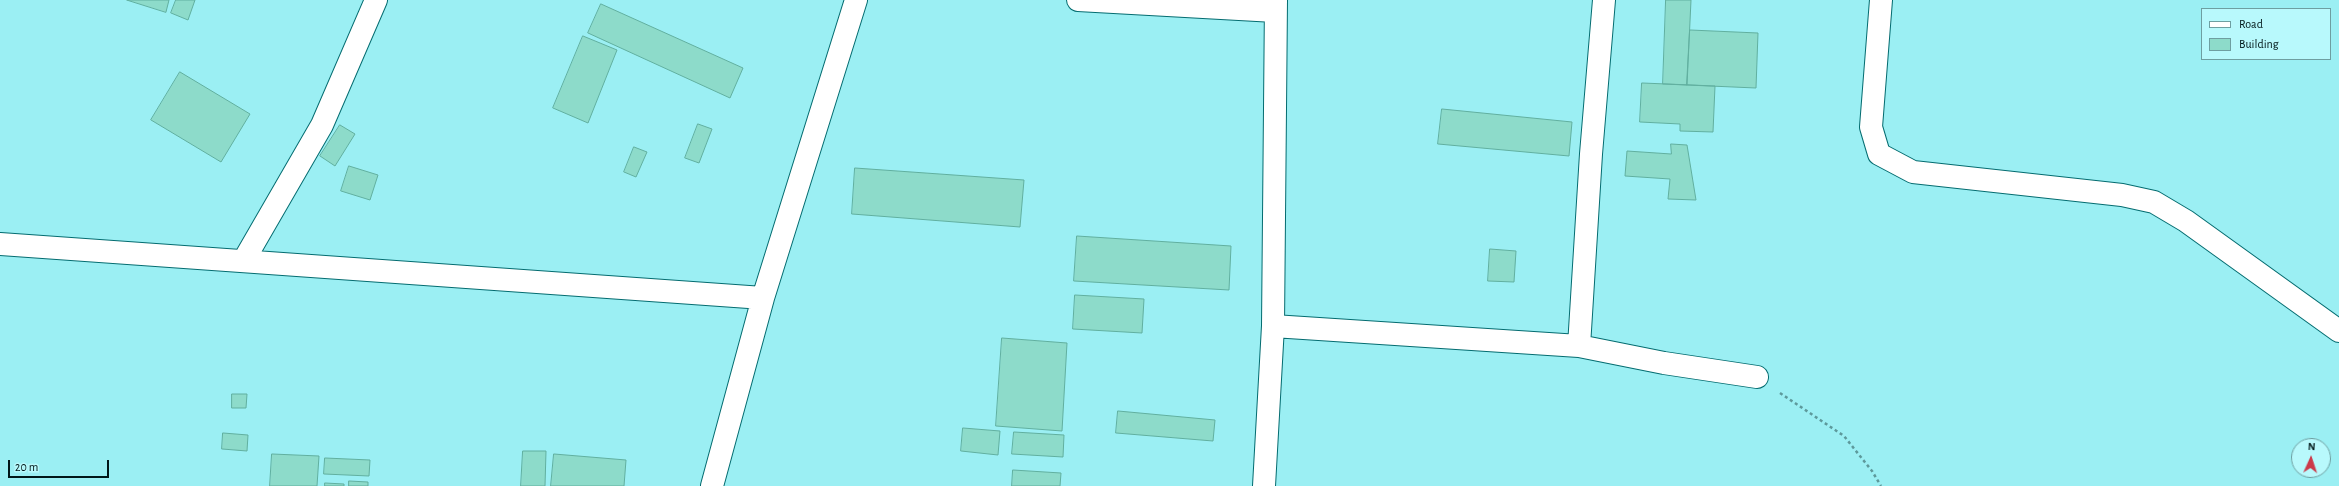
<!DOCTYPE html>
<style>
body{margin:0}
#map{position:relative;width:2339px;height:486px;overflow:hidden;background:#9beff3;font-family:"Alegreya Sans",sans-serif}
canvas{display:block}
.legend{position:absolute;left:2201px;top:8px;width:130px;height:52px;box-sizing:border-box;background:#b8f9fc;border:1px solid #6e9fa1;margin:0;padding:5px 7px;list-style:none;font-size:12px;color:#001718}
.legend li{display:flex;align-items:center;gap:8px;height:20px}
.legend b{width:20px;border:1px solid #6e9fa1}
.north{position:absolute;left:2291px;top:438px;width:40px;height:40px;box-sizing:border-box;background:#b8f9fc;border:1px solid #6e9fa1;border-radius:50%;rotate:3deg;font-size:11px;font-weight:700;line-height:16px;text-align:center;color:#001718}
.north::after{content:'';display:block;margin:auto;width:14px;height:18px;background:#cb3a4a;clip-path:polygon(50% 0,100% 100%,50% 72%,0 100%)}
.scale{position:absolute;left:8px;top:460px;width:101px;height:18px;box-sizing:border-box;border:2px solid #001718;border-top:0;padding-left:5px;font-size:12px;line-height:14px;white-space:nowrap;color:#001718;-webkit-text-stroke:3px #b8f9fc;paint-order:stroke}
</style>
<div id="map">
<canvas width="2339" height="486"></canvas>
<ul class="legend">
<li><b style="height:5px;background:#fff"></b>Road</li>
<li><b style="height:11px;background:#8ddbca"></b>Building</li>
</ul>
<div class="north">N</div>
<div class="scale">20 m</div>
</div>
<script>
const ctx = document.querySelector('canvas').getContext('2d');
ctx.lineJoin = 'round';
function paint(path, color) {
  ctx.fillStyle = color;
  ctx.fill(path, 'evenodd');
}
function trace(path, color, width, dash) {
  ctx.strokeStyle = color;
  ctx.lineWidth = width;
  ctx.lineCap = dash ? 'butt' : 'round';
  ctx.setLineDash(dash || []);
  ctx.stroke(path);
}
const building = new Path2D(`
 M 127,0 L 169,0 L 166,12 Z
 M 176,0 L 195,0 L 188,20 L 171,13 Z
 M 1666,0 L 1691,0 L 1687,85 L 1663,84 Z
 M 601,4 L 743,68 L 730,98 L 588,33 Z
 M 1690,30 L 1758,33 L 1756,88 L 1687,85 Z
 M 583,36 L 617,50 L 588,123 L 553,108 Z
 M 180,72 L 250,114 L 221,162 L 151,120 Z
 M 1642,83 L 1715,86 L 1713,132 L 1680,131 L 1680,124 L 1640,122 Z
 M 1442,109 L 1572,122 L 1569,156 L 1438,144 Z
 M 698,124 L 712,129 L 699,163 L 685,158 Z
 M 340,125 L 355,134 L 335,166 L 320,156 Z
 M 1671,144 L 1687,145 L 1696,200 L 1668,199 L 1670,179 L 1625,176 L 1627,151 L 1671,154 Z
 M 634,147 L 647,152 L 636,177 L 624,172 Z
 M 349,166 L 378,175 L 370,200 L 341,191 Z
 M 855,168 L 1024,180 L 1020,227 L 852,214 Z
 M 1077,236 L 1231,246 L 1229,290 L 1074,281 Z
 M 1490,249 L 1516,251 L 1514,282 L 1488,281 Z
 M 1075,295 L 1144,299 L 1142,333 L 1073,329 Z
 M 1002,338 L 1067,343 L 1062,431 L 996,426 Z
 M 232,394 L 247,394 L 246,408 L 232,408 Z
 M 1118,411 L 1215,420 L 1213,441 L 1116,433 Z
 M 963,428 L 1000,431 L 998,455 L 961,451 Z
 M 1014,432 L 1064,435 L 1063,457 L 1012,454 Z
 M 223,433 L 248,435 L 247,451 L 222,449 Z
 M 523,451 L 546,451 L 545,486 L 521,486 Z
 M 272,454 L 319,456 L 317,486 L 270,486 Z
 M 554,454 L 626,460 L 624,486 L 551,486 Z
 M 325,458 L 370,460 L 369,476 L 324,474 Z
 M 1013,470 L 1061,473 L 1060,486 L 1012,486 Z
 M 349,481 L 368,482 L 368,486 L 349,486 Z
 M 325,483 L 344,484 L 344,486 L 325,486 Z`);
const path = new Path2D(`
 M 1780,393 L 1844,436 L 1872,471 L 1881,486`);
const minor = new Path2D(`
 M 1078,0 L 1275,11
 M 1881,0 L 1871,127 L 1879,154 L 1913,172 L 2122,195 L 2154,202 L 2186,221 L 2339,331
 M 0,244 L 763,298
 M 244,260 L 322,125 L 376,0
 M 1273,326 L 1579,346 L 1664,363 L 1757,377
 M 1579,346 L 1591,154 L 1604,0
 M 712,486 L 763,298 L 856,0
 M 1264,486 L 1273,326 L 1276,0`);
paint(building, '#8ddbca');
trace(building, '#61af9f', 1);
trace(minor, '#046c70', 24);
trace(path, '#5d999b', 2.5, [3, 3]);
trace(minor, '#fff', 22);
</script>
